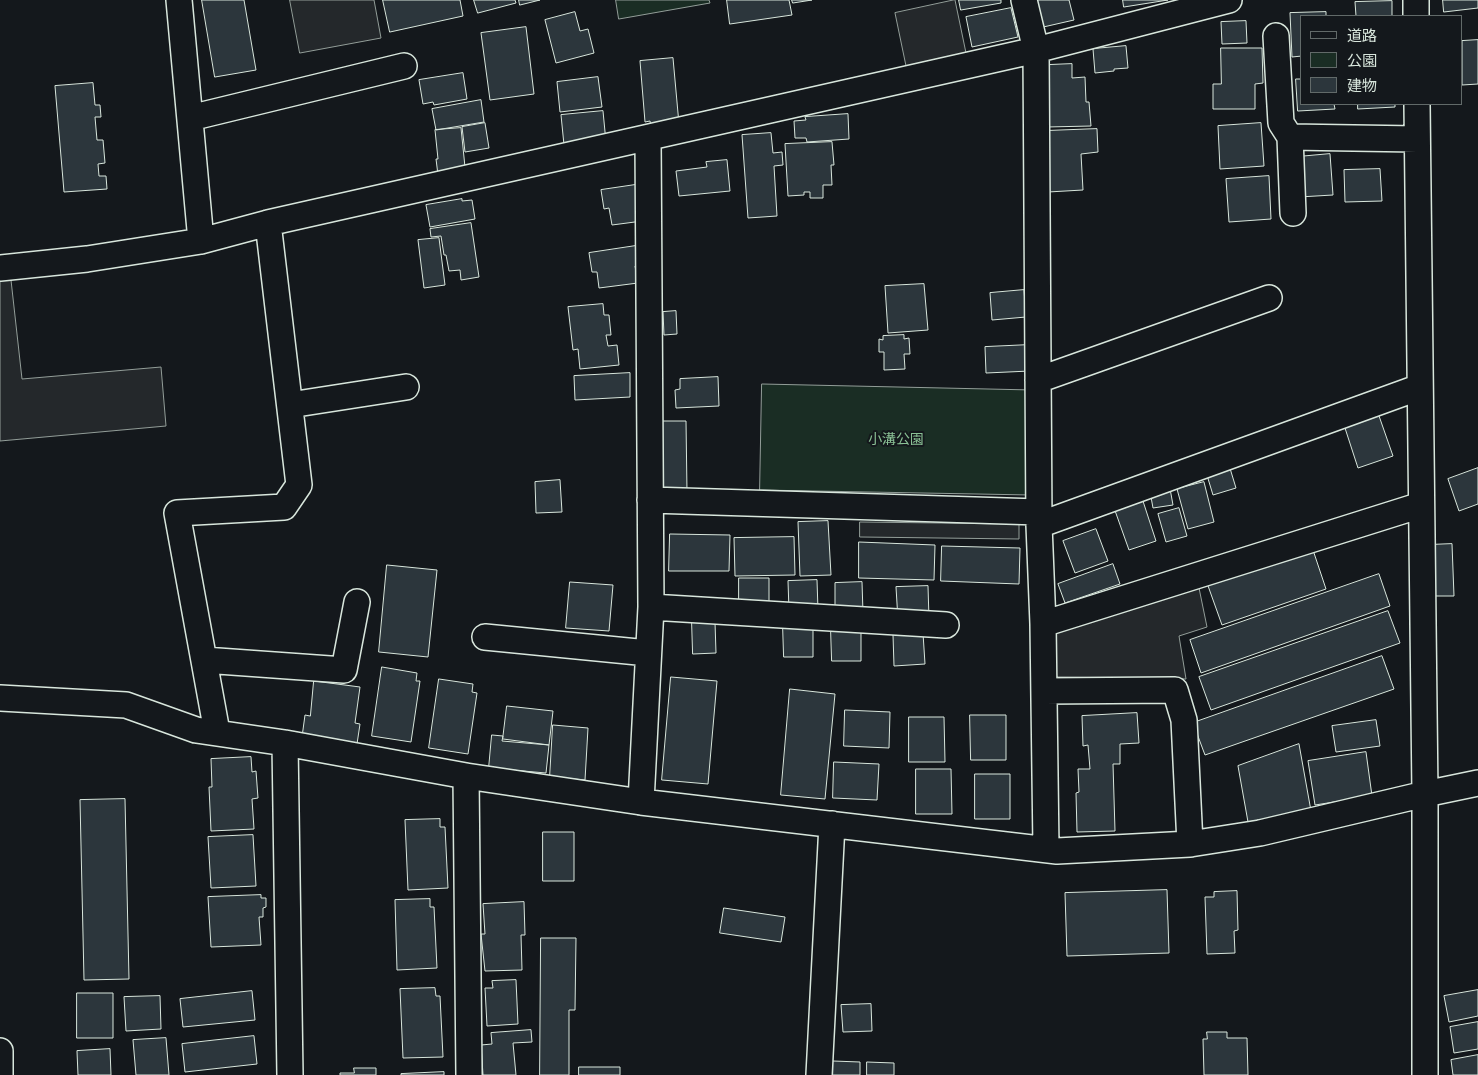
<!DOCTYPE html>
<meta charset="utf-8">
<style>
body{margin:0}
#map{position:relative;width:1478px;height:1075px;overflow:hidden;background:#14181c;font-family:"Public Sans","Noto Sans JP",sans-serif}
canvas{display:block}
.legend{position:absolute;left:1300px;top:15px;width:162px;height:90px;box-sizing:border-box;background:#14181c;border:1px solid #626a69;margin:0;padding:6px 9px;list-style:none;font-size:15px;color:#d8e6dc}
.legend li{display:flex;align-items:center;gap:10px;height:25px}
.legend b{width:25px;border:1px solid #626a69}
</style>
<div id="map">
<canvas width="1478" height="1075"></canvas>
<ul class="legend">
<li><b style="height:6px;background:#14181c"></b>道路</li>
<li><b style="height:14px;background:#1a2d24"></b>公園</li>
<li><b style="height:14px;background:#2c363c"></b>建物</li>
</ul>
</div>
<script>
const ctx = document.querySelector('canvas').getContext('2d');
ctx.lineJoin = 'round';
function paint(path, color) {
  ctx.fillStyle = color;
  ctx.fill(path, 'evenodd');
}
function trace(path, color, width, dash) {
  ctx.strokeStyle = color;
  ctx.lineWidth = width;
  ctx.lineCap = dash ? 'butt' : 'round';
  ctx.setLineDash(dash || []);
  ctx.stroke(path);
}
function write(font, color, halo, rows, align = 'center') {
  ctx.font = font + ' "Public Sans","Noto Sans JP",sans-serif';
  ctx.lineWidth = 4;
  ctx.setLineDash([]);
  ctx.textBaseline = 'middle';
  ctx.strokeStyle = halo;
  ctx.fillStyle = color;
  for (const [text, x, y, turn = 0] of rows) {
    ctx.save();
    ctx.translate(x, y);
    ctx.rotate((+turn || 0) * Math.PI / 180);
    ctx.textAlign = isNaN(turn) ? turn : align;
    if (halo) ctx.strokeText(text, 0, 0);
    ctx.fillText(text, 0, 0);
    ctx.restore();
  }
}
const green = new Path2D(`
 M 616,0 L 709,0 L 710,3 L 619,19 Z
 M 762,384 L 1033,390 L 1031,495 L 760,490 Z`);
const parking = new Path2D(`
 M 290,0 L 374,0 L 381,38 L 300,53 Z
 M 955,0 L 966,53 L 906,66 L 895,13 Z
 M 11,280 L 22,379 L 161,367 L 166,426 L 0,441 L 0,281 Z
 M 860,522 L 1019,524 L 1019,539 L 860,537 Z
 M 1198,583 L 1207,627 L 1179,636 L 1186,679 L 1054,677 L 1053,629 Z`);
const building = new Path2D(`
 M 202,0 L 244,0 L 256,70 L 215,77 Z
 M 383,0 L 460,0 L 463,16 L 390,32 Z
 M 474,0 L 515,0 L 516,3 L 478,13 Z
 M 519,0 L 540,0 L 520,5 Z
 M 727,0 L 789,0 L 792,15 L 730,24 Z
 M 792,0 L 812,0 L 793,3 Z
 M 959,0 L 1001,0 L 1001,3 L 961,10 Z
 M 1032,0 L 1069,0 L 1074,20 L 1039,28 Z
 M 1123,0 L 1168,0 L 1124,7 Z
 M 1443,0 L 1478,0 L 1478,8 L 1444,12 Z
 M 1392,1 L 1392,16 L 1356,16 L 1355,2 Z
 M 1011,8 L 1018,37 L 972,47 L 966,17 Z
 M 575,12 L 580,31 L 588,29 L 594,53 L 556,63 L 545,20 Z
 M 1326,12 L 1326,16 L 1302,16 L 1302,56 L 1292,57 L 1290,13 Z
 M 1246,21 L 1247,43 L 1222,44 L 1221,22 Z
 M 526,27 L 534,94 L 490,100 L 481,33 Z
 M 1478,40 L 1478,84 L 1462,85 L 1462,41 Z
 M 1126,46 L 1128,68 L 1114,69 L 1114,71 L 1095,73 L 1093,49 Z
 M 1221,48 L 1262,48 L 1263,83 L 1255,84 L 1255,109 L 1213,109 L 1213,84 L 1221,84 Z
 M 673,58 L 679,124 L 651,127 L 650,121 L 645,122 L 640,61 Z
 M 1072,64 L 1072,78 L 1085,77 L 1086,102 L 1089,102 L 1091,126 L 1047,127 L 1046,93 L 1049,93 L 1048,65 Z
 M 463,73 L 467,99 L 434,105 L 433,102 L 423,104 L 419,80 Z
 M 598,77 L 602,107 L 560,112 L 557,82 Z
 M 1296,79 L 1302,79 L 1302,104 L 1334,104 L 1335,109 L 1298,111 Z
 M 93,83 L 95,105 L 100,105 L 101,117 L 95,117 L 97,140 L 103,140 L 105,163 L 98,164 L 99,176 L 106,176 L 107,189 L 64,192 L 55,86 Z
 M 481,100 L 484,122 L 436,130 L 432,109 Z
 M 1358,104 L 1395,104 L 1395,107 L 1358,109 Z
 M 603,111 L 606,142 L 564,145 L 561,115 Z
 M 848,114 L 849,139 L 807,142 L 806,138 L 795,138 L 794,121 L 806,120 L 805,117 Z
 M 485,123 L 489,148 L 465,152 L 462,127 Z
 M 1261,123 L 1264,166 L 1220,169 L 1218,126 Z
 M 461,128 L 465,167 L 454,168 L 455,173 L 438,175 L 436,159 L 438,159 L 435,130 Z
 M 1097,129 L 1098,152 L 1081,154 L 1083,190 L 1048,192 L 1045,131 Z
 M 771,133 L 773,153 L 782,152 L 783,165 L 774,166 L 777,216 L 748,218 L 742,135 Z
 M 832,142 L 834,165 L 831,165 L 832,185 L 823,185 L 823,198 L 810,198 L 810,192 L 804,192 L 804,195 L 788,196 L 785,144 Z
 M 1330,154 L 1333,195 L 1299,197 L 1297,157 Z
 M 727,160 L 730,191 L 679,196 L 676,171 L 707,167 L 706,162 Z
 M 1380,169 L 1382,201 L 1345,202 L 1344,170 Z
 M 1269,176 L 1271,219 L 1229,222 L 1226,179 Z
 M 655,182 L 650,220 L 612,225 L 609,208 L 604,209 L 601,190 Z
 M 462,199 L 462,201 L 472,200 L 475,219 L 430,227 L 426,205 Z
 M 471,223 L 479,277 L 461,280 L 460,270 L 449,271 L 446,255 L 444,255 L 441,236 L 431,237 L 430,229 Z
 M 439,238 L 445,285 L 424,288 L 418,240 Z
 M 642,245 L 645,265 L 635,266 L 638,283 L 599,288 L 597,272 L 592,272 L 589,253 Z
 M 924,284 L 928,330 L 888,333 L 885,286 Z
 M 1024,290 L 1026,317 L 992,320 L 990,293 Z
 M 603,304 L 604,315 L 609,315 L 611,335 L 606,335 L 608,346 L 617,345 L 619,365 L 580,369 L 578,349 L 573,350 L 568,307 Z
 M 676,311 L 677,334 L 664,335 L 663,312 Z
 M 904,335 L 904,339 L 909,338 L 910,354 L 904,354 L 905,369 L 884,370 L 884,352 L 879,352 L 879,339 L 883,340 L 883,336 Z
 M 1029,345 L 1030,371 L 986,373 L 985,347 Z
 M 630,373 L 630,397 L 575,400 L 574,376 Z
 M 718,377 L 719,406 L 676,408 L 675,390 L 680,389 L 680,379 Z
 M 1378,413 L 1393,456 L 1358,468 L 1344,425 Z
 M 654,421 L 686,421 L 687,492 L 655,492 Z
 M 1229,465 L 1236,488 L 1213,495 L 1206,472 Z
 M 1478,468 L 1478,504 L 1459,511 L 1448,479 Z
 M 560,480 L 562,512 L 536,513 L 535,482 Z
 M 1204,482 L 1214,522 L 1188,529 L 1177,489 Z
 M 1169,483 L 1173,505 L 1153,508 L 1149,486 Z
 M 1141,495 L 1156,541 L 1129,550 L 1113,505 Z
 M 1179,508 L 1187,536 L 1166,542 L 1158,514 Z
 M 828,521 L 831,575 L 800,576 L 798,522 Z
 M 1096,529 L 1108,561 L 1075,573 L 1063,541 Z
 M 670,534 L 730,535 L 729,571 L 669,571 Z
 M 794,537 L 795,575 L 735,576 L 734,538 Z
 M 859,542 L 935,545 L 934,580 L 859,578 Z
 M 1452,544 L 1454,596 L 1430,596 L 1428,545 Z
 M 942,546 L 1020,548 L 1019,584 L 941,581 Z
 M 1312,547 L 1326,589 L 1222,625 L 1207,583 Z
 M 1113,564 L 1120,584 L 1065,603 L 1058,584 Z
 M 387,565 L 437,570 L 428,657 L 379,652 Z
 M 1379,574 L 1390,606 L 1201,673 L 1190,640 Z
 M 739,578 L 769,578 L 769,607 L 739,607 Z
 M 817,580 L 818,610 L 789,611 L 788,581 Z
 M 570,582 L 613,585 L 609,631 L 566,628 Z
 M 862,582 L 863,613 L 835,614 L 835,583 Z
 M 928,586 L 929,619 L 898,620 L 896,587 Z
 M 1388,611 L 1400,643 L 1211,710 L 1199,677 Z
 M 692,622 L 715,622 L 716,653 L 693,654 Z
 M 783,626 L 813,626 L 813,657 L 784,657 Z
 M 831,630 L 861,630 L 861,661 L 832,661 Z
 M 923,633 L 925,664 L 894,666 L 893,635 Z
 M 1382,656 L 1394,689 L 1205,755 L 1193,723 Z
 M 382,667 L 417,673 L 416,681 L 420,681 L 411,742 L 372,736 Z
 M 671,677 L 717,681 L 708,784 L 662,780 Z
 M 439,679 L 473,684 L 472,692 L 477,693 L 468,754 L 429,748 Z
 M 314,681 L 360,687 L 355,723 L 360,724 L 357,744 L 302,737 L 305,715 L 310,716 Z
 M 790,689 L 835,694 L 825,799 L 781,795 Z
 M 507,706 L 553,711 L 549,745 L 503,739 Z
 M 845,710 L 890,712 L 889,748 L 844,746 Z
 M 1137,713 L 1139,743 L 1120,744 L 1120,764 L 1113,764 L 1115,831 L 1077,832 L 1076,793 L 1079,792 L 1078,769 L 1090,769 L 1088,745 L 1083,746 L 1082,716 Z
 M 970,715 L 1006,715 L 1006,760 L 971,760 Z
 M 909,717 L 944,717 L 945,762 L 909,762 Z
 M 1376,720 L 1380,746 L 1336,752 L 1332,726 Z
 M 553,725 L 588,728 L 585,780 L 550,777 Z
 M 492,735 L 503,736 L 502,741 L 549,745 L 546,773 L 489,768 Z
 M 1299,744 L 1311,811 L 1248,822 L 1238,766 Z
 M 1366,752 L 1372,796 L 1315,805 L 1308,761 Z
 M 251,757 L 252,772 L 256,771 L 258,798 L 252,799 L 254,829 L 211,831 L 209,787 L 212,787 L 211,759 Z
 M 834,762 L 879,764 L 877,800 L 833,798 Z
 M 916,769 L 951,769 L 952,814 L 916,814 Z
 M 975,774 L 1010,774 L 1010,819 L 975,819 Z
 M 125,799 L 129,979 L 84,980 L 80,800 Z
 M 440,819 L 440,827 L 445,827 L 448,888 L 408,890 L 405,820 Z
 M 543,832 L 574,832 L 574,881 L 543,881 Z
 M 253,835 L 256,886 L 211,888 L 208,837 Z
 M 1167,890 L 1169,953 L 1067,956 L 1065,893 Z
 M 1237,891 L 1238,930 L 1234,931 L 1235,953 L 1207,954 L 1205,897 L 1214,897 L 1214,892 Z
 M 261,895 L 261,898 L 266,898 L 266,907 L 263,908 L 263,917 L 259,917 L 261,945 L 211,947 L 208,897 Z
 M 430,899 L 430,907 L 434,907 L 437,968 L 397,970 L 395,900 Z
 M 524,902 L 525,935 L 521,935 L 522,970 L 485,971 L 481,934 L 485,934 L 483,904 Z
 M 724,908 L 785,917 L 781,942 L 720,933 Z
 M 541,938 L 576,938 L 575,1010 L 569,1010 L 569,1075 L 540,1075 Z
 M 516,980 L 518,1024 L 487,1026 L 485,988 L 493,988 L 492,981 Z
 M 435,988 L 436,996 L 440,996 L 443,1057 L 403,1058 L 400,989 Z
 M 1478,990 L 1478,1016 L 1449,1022 L 1444,996 Z
 M 252,991 L 255,1020 L 183,1027 L 180,999 Z
 M 77,993 L 113,993 L 113,1038 L 77,1038 Z
 M 160,996 L 161,1029 L 126,1031 L 124,997 Z
 M 871,1004 L 872,1031 L 843,1032 L 841,1005 Z
 M 1478,1022 L 1478,1049 L 1454,1053 L 1450,1027 Z
 M 531,1030 L 532,1042 L 513,1043 L 516,1075 L 483,1075 L 481,1045 L 492,1044 L 491,1033 Z
 M 1207,1032 L 1227,1032 L 1227,1038 L 1247,1038 L 1248,1075 L 1204,1075 L 1203,1039 L 1207,1039 Z
 M 254,1036 L 257,1064 L 185,1072 L 182,1044 Z
 M 166,1038 L 169,1075 L 136,1075 L 133,1040 Z
 M 110,1049 L 111,1075 L 78,1075 L 77,1051 Z
 M 1478,1055 L 1478,1075 L 1453,1075 L 1451,1060 Z
 M 833,1061 L 860,1062 L 860,1075 L 833,1075 Z
 M 867,1062 L 894,1063 L 894,1075 L 867,1075 Z
 M 579,1067 L 620,1067 L 620,1075 L 579,1075 Z
 M 354,1068 L 376,1068 L 376,1075 L 340,1075 L 340,1073 L 354,1073 Z
 M 444,1072 L 444,1075 L 401,1075 L 401,1074 Z`);
const street = new Path2D(`
 M 179,0 L 201,241
 M 1024,0 L 1036,50 L 1039,525 L 1043,624 L 1046,849
 M 1416,0 L 1416,16
 M 1276,36 L 1281,123 L 1290,137 L 1293,213
 M 1417,104 L 1425,794 L 1425,1075
 M 190,118 L 404,66
 M 1290,137 L 1417,139
 M 0,268 L 87,259 L 201,241 L 268,223 L 1036,50 L 1229,0
 M 1038,380 L 1269,298
 M 290,405 L 406,387
 M 650,500 L 1039,512
 M 1039,525 L 1420,387
 M 651,607 L 946,625
 M 1043,624 L 1421,505
 M 485,637 L 648,653
 M 204,660 L 344,670 L 357,602
 M 1044,691 L 1175,690 L 1184,720 L 1190,844
 M 0,698 L 126,705 L 196,730 L 285,743 L 466,776 L 641,802 L 1057,851 L 1190,844 L 1260,833 L 1425,794 L 1478,783
 M 217,732 L 177,513 L 284,507 L 299,485 L 268,223
 M 285,743 L 290,1075
 M 466,776 L 469,1075
 M 641,802 L 651,607 L 648,138
 M 0,1051 L 0,1075
 M 819,1075 L 832,824`);
const parkNames = [
 ["小溝公園",896,440]
];
paint(green, '#1a2d24');
trace(green, '#939e99', 1);
paint(parking, '#24282b');
trace(parking, '#939e99', 1);
paint(building, '#2c363c');
trace(building, '#d8e6dc', 1);
trace(street, '#d8e6dc', 28);
trace(street, '#14181c', 25);
write('14px', '#8ac095', '#14181c', parkNames);
</script>
